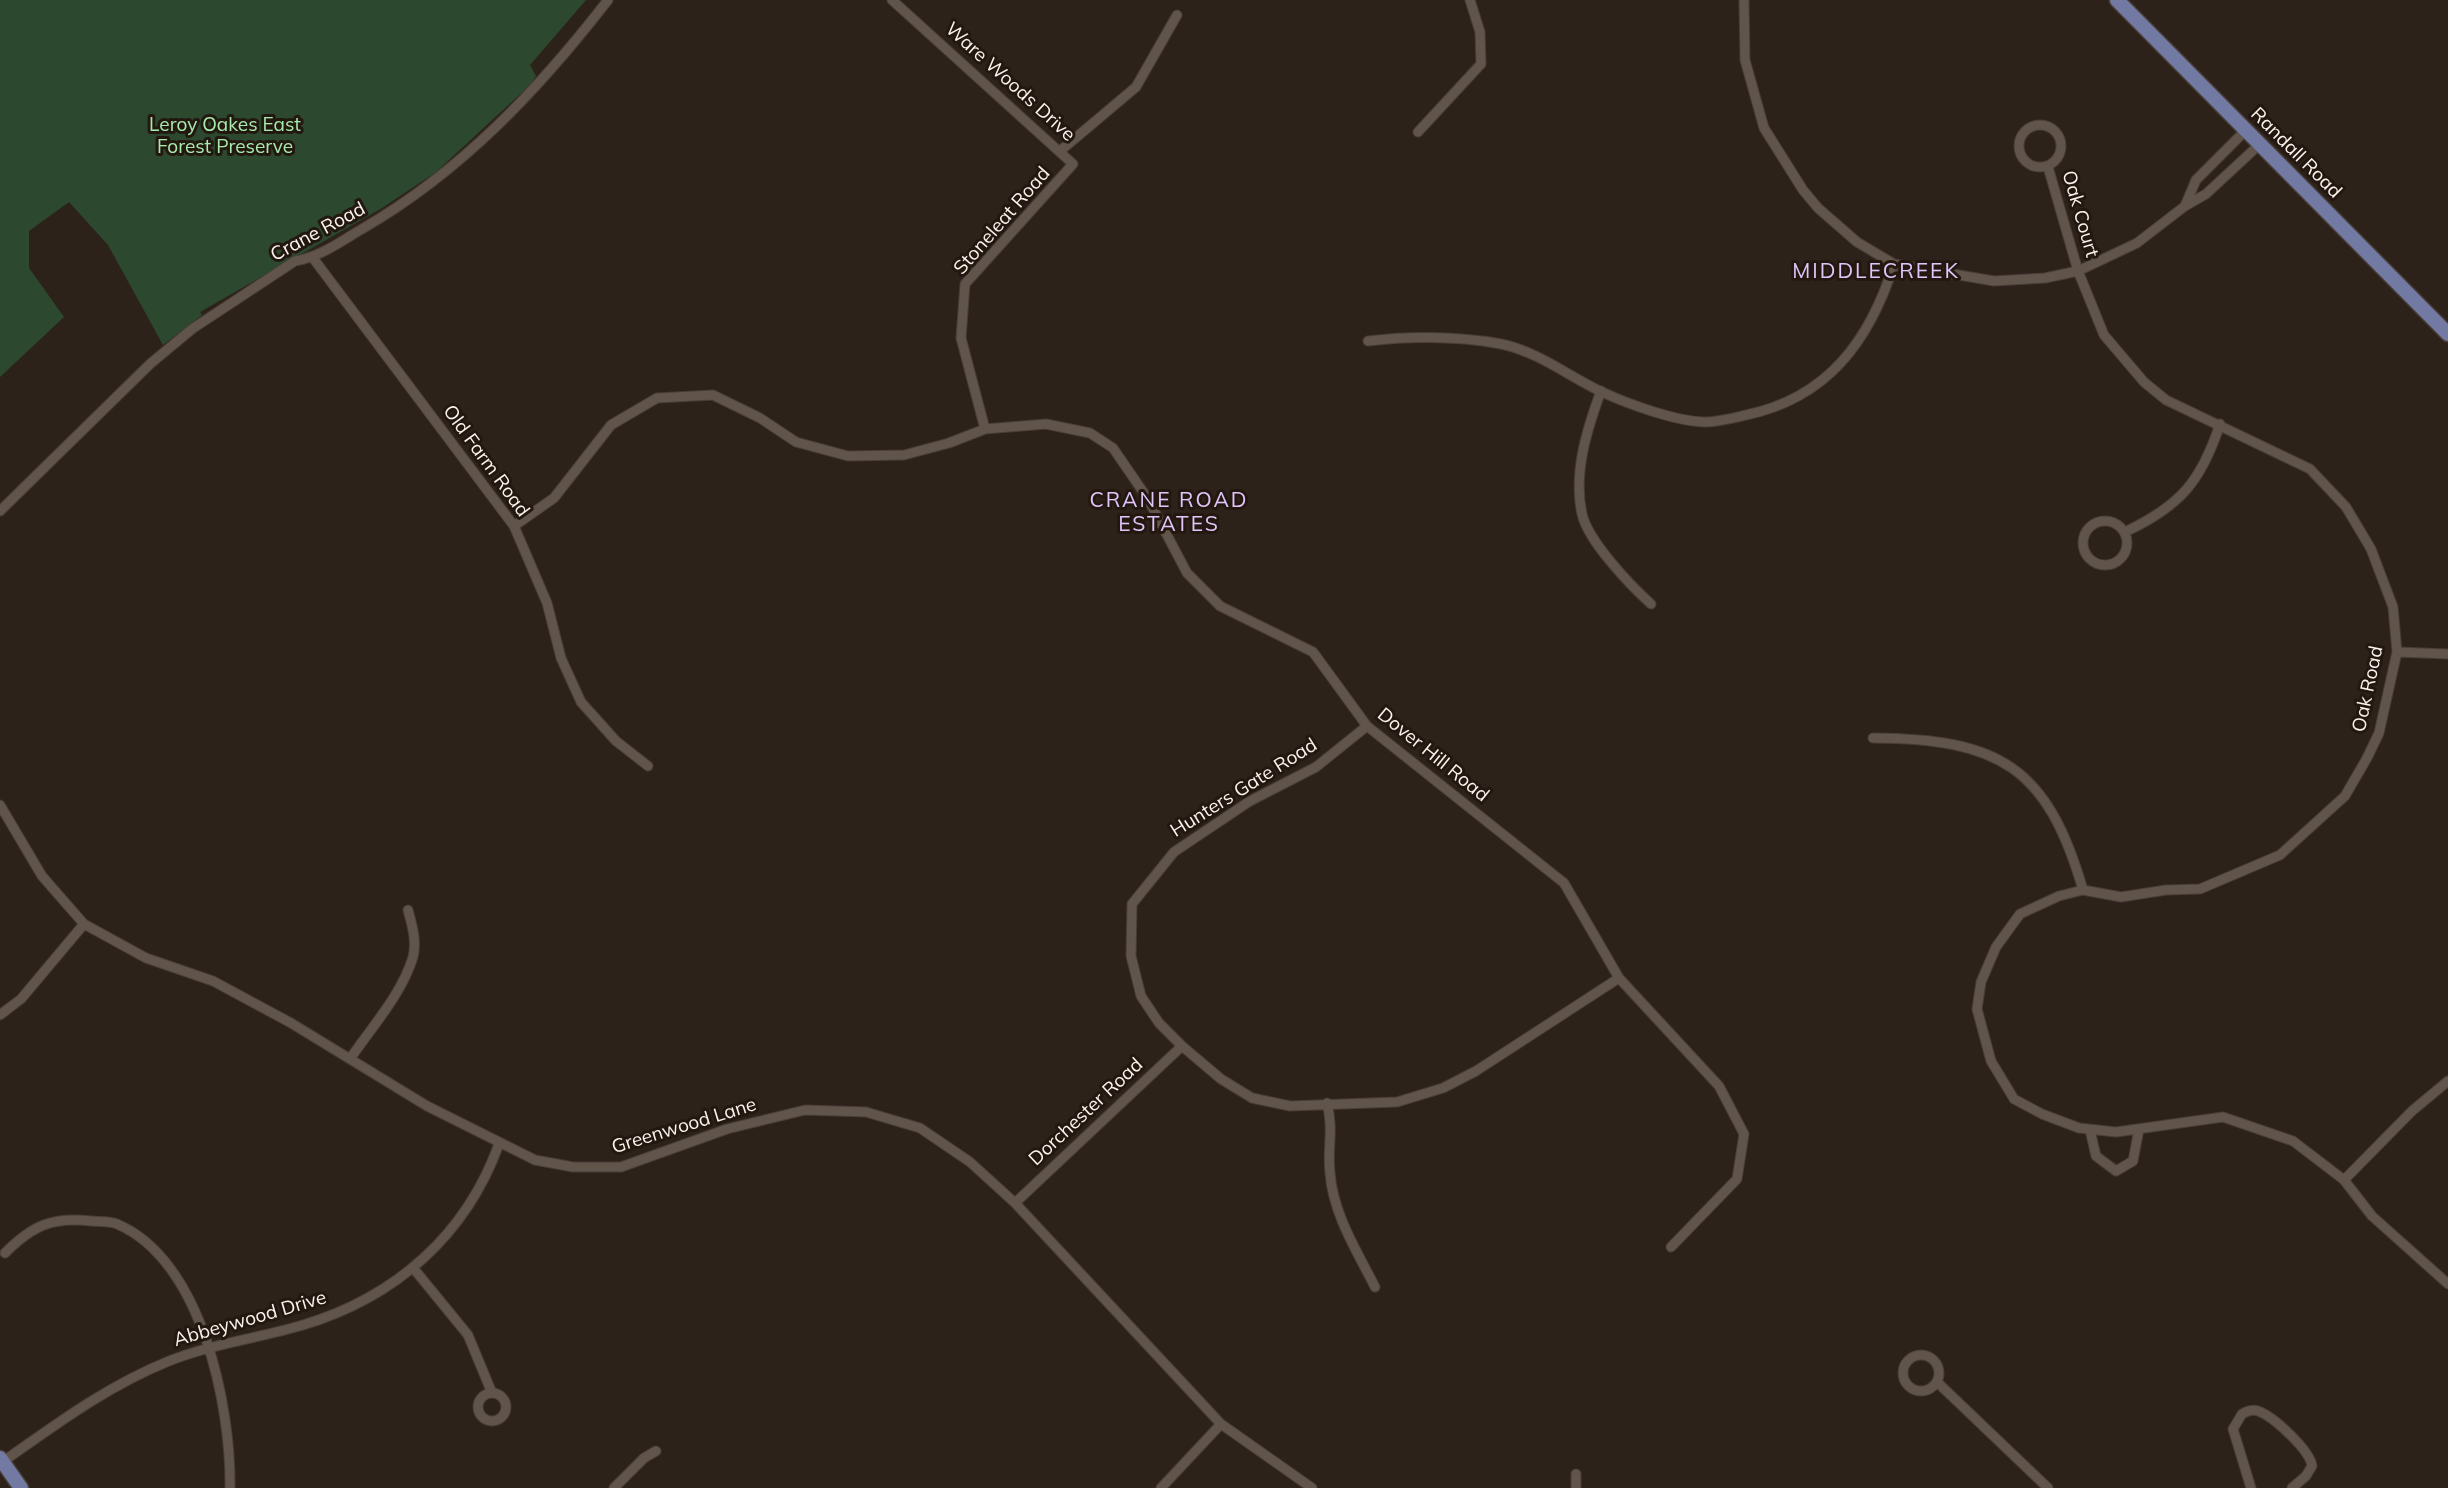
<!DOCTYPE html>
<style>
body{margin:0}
canvas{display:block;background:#2d221a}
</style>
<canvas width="2448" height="1488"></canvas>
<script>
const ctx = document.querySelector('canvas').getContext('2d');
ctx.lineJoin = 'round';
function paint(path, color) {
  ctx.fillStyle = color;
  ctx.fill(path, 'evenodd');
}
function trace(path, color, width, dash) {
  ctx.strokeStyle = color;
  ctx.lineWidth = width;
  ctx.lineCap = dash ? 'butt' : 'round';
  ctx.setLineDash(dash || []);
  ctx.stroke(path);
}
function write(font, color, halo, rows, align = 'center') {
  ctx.font = font + ' Mulish,sans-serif';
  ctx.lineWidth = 6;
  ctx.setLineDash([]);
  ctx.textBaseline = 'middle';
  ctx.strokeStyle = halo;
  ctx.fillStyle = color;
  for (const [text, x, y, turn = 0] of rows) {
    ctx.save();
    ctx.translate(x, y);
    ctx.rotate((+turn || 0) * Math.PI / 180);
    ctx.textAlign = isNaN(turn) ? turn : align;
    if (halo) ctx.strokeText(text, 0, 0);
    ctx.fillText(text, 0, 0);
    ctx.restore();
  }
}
const green = new Path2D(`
 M 0,0 L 586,0 L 530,65 L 536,76 L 531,84 L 436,172 L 382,208 L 200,312 L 202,315 L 163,345 L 108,245 L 69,202 L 29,231 L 29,268 L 64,317 L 0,377 Z`);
const street = new Path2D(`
 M 892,0 L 1073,164 L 965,284 L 961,338 L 985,429
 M 1744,0 L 1745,60 L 1764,128 L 1803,190 L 1818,208 L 1857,242 L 1894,264 L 1994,281 L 2045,278 L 2078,271 L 2137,243 L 2185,206 L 2206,194 L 2260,144
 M2019 146a21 21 0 1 1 42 0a21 21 0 1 1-42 0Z
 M 1418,132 L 1481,64 L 1480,32 L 1470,0
 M 1060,151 L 1136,87 L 1177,15
 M 2048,167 L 2078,271 L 2104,335 L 2144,382 L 2166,400 L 2310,469 L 2346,507 L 2371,549 L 2393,607 L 2397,652 L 2379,733 L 2367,758 L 2345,796 L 2280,855 L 2200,889 L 2166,890 L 2121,897 L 2083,890 L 2059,896 L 2020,914 L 1996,947 L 1981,982 L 1977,1009 L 1991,1061 L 2014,1099 L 2042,1114 L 2079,1128 L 2116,1132 L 2223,1117 L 2293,1141 L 2344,1180 L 2372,1216 L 2448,1284
 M 2185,206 L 2196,180 L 2246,130
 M 313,258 L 514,526 L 547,603 L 561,658 L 581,702 L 616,741 L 648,766
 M 1368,341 C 1412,336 1457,336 1501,344 C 1539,352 1568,376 1602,392 C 1628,404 1675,421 1704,422 C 1717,422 1733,418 1746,415 C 1828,398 1870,340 1894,264
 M 1601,391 C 1587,429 1573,473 1582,514 C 1588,541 1630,585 1651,604
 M 0,511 L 150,364 L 192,329 L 295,261 C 320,257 340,242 362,229 C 462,171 538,90 608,0
 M2083 543a22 22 0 1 1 44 0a22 22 0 1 1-44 0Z
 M 514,526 L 554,498 L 611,425 L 657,398 L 713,395 L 760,418 L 796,442 L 848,456 L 904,455 L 949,443 L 985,429 L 1046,424 L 1090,433 L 1113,448 L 1148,499 L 1187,573 L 1220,606 L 1313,652 L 1367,726 L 1564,883 L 1619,978 L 1719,1086 L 1744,1134 L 1737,1179 L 1671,1247
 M 2125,532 C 2180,506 2201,482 2220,424
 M 2397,652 L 2448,654
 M 1367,726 L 1316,767 L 1250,801 L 1174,852 L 1132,904 L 1131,956 L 1141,996 L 1159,1023 L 1182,1046 L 1221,1079 L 1252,1098 L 1290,1106 L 1397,1102 L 1443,1088 L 1476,1071 L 1619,978
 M 1873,738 C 1999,739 2047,766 2083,890
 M 0,805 L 42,876 L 84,924 L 146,958 L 213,981 L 291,1023 L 427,1106 L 535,1160 L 573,1167 L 621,1167 L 727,1129 L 805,1110 L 866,1112 L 920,1128 L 970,1162 L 1015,1203 L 1221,1424 L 1312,1488
 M 0,1015 L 21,999 L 84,924
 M 350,1059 C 371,1028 402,994 413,957 C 417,941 412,925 408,910
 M 1327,1103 C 1334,1132 1327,1147 1330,1173 C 1333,1214 1357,1251 1375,1287
 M 2090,1130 L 2096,1156 L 2116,1171 L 2133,1161 L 2139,1129
 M 2344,1180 L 2412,1111 L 2448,1081
 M 1015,1203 L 1182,1046
 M 5,1253 C 33,1225 52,1217 91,1221 C 99,1222 110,1221 117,1224 C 202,1260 231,1406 230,1488
 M 414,1269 L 468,1335 L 492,1393
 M1903 1373a18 18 0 1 1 36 0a18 18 0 1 1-36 0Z
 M 1937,1382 L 2048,1488
 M478 1407a14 14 0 1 1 28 0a14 14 0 1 1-28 0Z
 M 1,1463 C 55,1425 107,1386 169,1361 C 212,1344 259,1338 303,1325 C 396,1297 466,1235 499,1144
 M 1576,1474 L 1576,1488
 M 614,1488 L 644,1458 L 656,1451
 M 1161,1488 L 1221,1424
 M 2251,1488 L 2233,1429 L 2242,1414 C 2247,1411 2252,1409 2258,1411 C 2273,1416 2310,1450 2312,1466 L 2306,1476 L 2292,1488`);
const primary = new Path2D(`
 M 2117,0 L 2448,334
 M 0,1458 L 21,1488`);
const streetNames = [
 ["Ware Woods Drive",1010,82,42],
 ["Randall Road",2296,153,45],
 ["Oak Court",2080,214,74],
 ["Stoneleat Road",1002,221,-49],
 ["Crane Road",318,232,-28],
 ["Old Farm Road",486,461,54],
 ["Oak Road",2368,689,-78],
 ["Dover Hill Road",1433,755,39],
 ["Hunters Gate Road",1244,788,-32],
 ["Dorchester Road",1086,1112,-43],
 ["Greenwood Lane",684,1126,-17],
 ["Abbeywood Drive",250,1319,-16]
];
const parkNames = [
 ["Leroy Oakes East",225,125],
 ["Forest Preserve",225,147]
];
const neighbourhoodNames = [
 ["MIDDLECREEK",1876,272],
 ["CRANE ROAD",1169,501],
 ["ESTATES",1169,525]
];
paint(green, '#2c482f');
trace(street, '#483e38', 11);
trace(primary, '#483e38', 17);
trace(street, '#61544b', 9);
trace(primary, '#727aa3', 14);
write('19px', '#fbf3ee', '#231810', streetNames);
write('19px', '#a6ebad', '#231810', parkNames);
ctx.letterSpacing = '2px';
write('21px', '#e1c4fa', '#231810', neighbourhoodNames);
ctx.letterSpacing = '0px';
</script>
